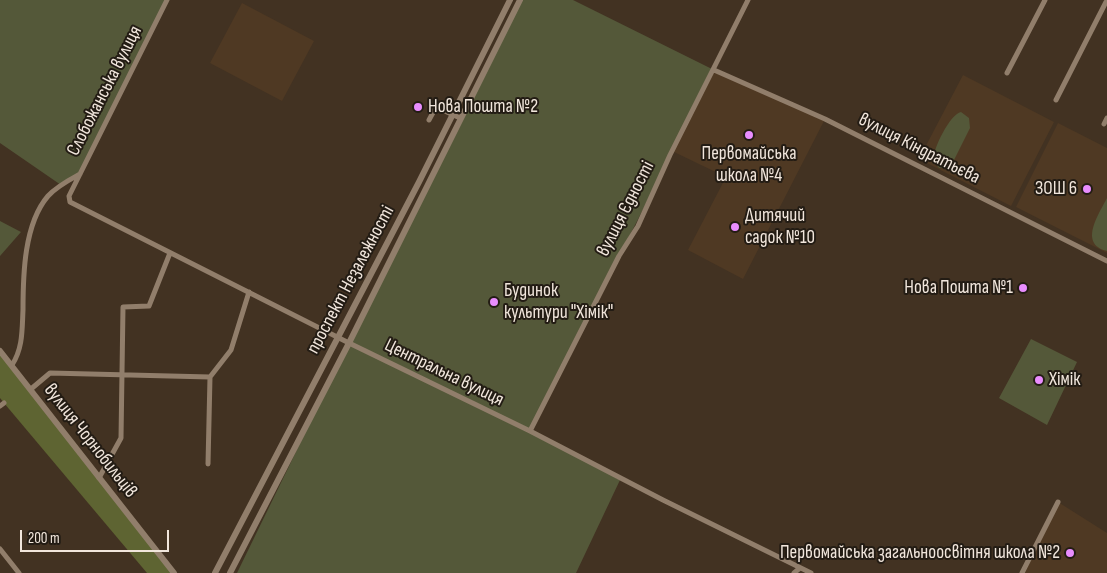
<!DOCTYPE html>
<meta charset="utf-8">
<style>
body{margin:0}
#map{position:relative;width:1107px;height:573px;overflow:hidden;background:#423222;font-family:"Sofia Sans Condensed",sans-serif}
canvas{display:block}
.scale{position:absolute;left:20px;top:530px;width:149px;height:22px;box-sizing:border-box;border:2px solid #f1e6dc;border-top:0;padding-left:6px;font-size:15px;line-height:18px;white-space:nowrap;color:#f1e6dc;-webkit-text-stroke:4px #231c14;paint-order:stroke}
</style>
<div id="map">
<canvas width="1107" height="573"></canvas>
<div class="scale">200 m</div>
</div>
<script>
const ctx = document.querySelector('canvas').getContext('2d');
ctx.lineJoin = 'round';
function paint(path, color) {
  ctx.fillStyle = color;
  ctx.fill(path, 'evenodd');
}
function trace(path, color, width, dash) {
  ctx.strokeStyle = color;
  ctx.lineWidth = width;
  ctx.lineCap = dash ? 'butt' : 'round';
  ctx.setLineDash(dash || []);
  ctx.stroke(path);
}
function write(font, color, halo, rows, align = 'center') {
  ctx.font = font + ' "Sofia Sans Condensed",sans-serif';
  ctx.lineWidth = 4;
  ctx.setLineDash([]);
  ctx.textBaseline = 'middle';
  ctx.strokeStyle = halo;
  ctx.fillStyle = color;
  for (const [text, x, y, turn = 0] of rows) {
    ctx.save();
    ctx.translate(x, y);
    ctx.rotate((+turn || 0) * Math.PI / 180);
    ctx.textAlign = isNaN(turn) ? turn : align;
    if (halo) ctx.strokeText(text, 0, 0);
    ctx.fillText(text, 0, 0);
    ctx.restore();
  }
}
const built = new Path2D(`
 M 242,3 L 314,41 L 282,101 L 210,63 Z
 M 714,70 L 825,119 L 743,279 L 688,250 L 726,177 L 672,151 Z
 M 963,75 L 1054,122 L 1011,206 L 919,159 Z
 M 1058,123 L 1107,148 L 1107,253 L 1016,207 Z
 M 1058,502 L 1107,533 L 1107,573 L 1022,573 Z`);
const green = new Path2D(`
 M 0,0 L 167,0 L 80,174 L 61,185 L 0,143 Z
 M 520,0 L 573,0 L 714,70 L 530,431 L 620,480 L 576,573 L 237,573 L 349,343 Z
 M 961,112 L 969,118 L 970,128 L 951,166 L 947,168 L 939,168 L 933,160 C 933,149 950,114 961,112 Z
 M 1107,198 L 1107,251 C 1078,244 1099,214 1107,198 Z
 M 0,221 L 21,232 L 0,256 Z
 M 1031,339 L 1077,362 L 1047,425 L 999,398 Z`);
const forest = new Path2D(`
 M 0,351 L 174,573 L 147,573 L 4,403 L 0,398 Z`);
const minor = new Path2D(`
 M 167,0 L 69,196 L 70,202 L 349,343 L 530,431 L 663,500 L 811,573
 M 714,70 L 825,119 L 1107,261
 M 1007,73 L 1045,0
 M 1056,100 L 1106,2
 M 429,120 L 436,107 L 460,118
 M 1104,124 L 1107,118
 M 12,365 C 23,348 22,330 23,310 C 23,275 24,224 48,196 C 57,186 69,180 80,174
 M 31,389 L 50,373 L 210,377
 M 0,406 L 4,403
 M 530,431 L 619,256 L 638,226 L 670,155 L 748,0
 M 208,464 L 210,377 L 231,350 L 249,292
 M 99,478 L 121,438 L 123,307 L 149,306 L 170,253
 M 0,549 L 19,573
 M 794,573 L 800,568
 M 1022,573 L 1058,502`);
const tertiary = new Path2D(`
 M 0,351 L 174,573
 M 215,573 L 419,182 L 510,0
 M 230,573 L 349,343 L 520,0`);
const markers = [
 [418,107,5,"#e98dfe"],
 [749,135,5,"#e98dfe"],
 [1087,189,5,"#e98dfe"],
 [735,227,5,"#e98dfe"],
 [1023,288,5,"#e98dfe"],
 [494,302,5,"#e98dfe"],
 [1039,380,5,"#e98dfe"],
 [1070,553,5,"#e98dfe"]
];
const streetNames = [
 ["Слобожанська вулиця",105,91,-63],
 ["вулиця Кіндратьєва",919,149,27],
 ["вулиця Єдності",626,209,-63],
 ["проспект Незалежності",351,280,-62],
 ["Центральна вулиця",444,373,26],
 ["вулиця Чорнобильців",90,441,52]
];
const poiNames = [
 ["Нова Пошта №2",428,107],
 ["Первомайська",749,154,"center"],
 ["школа №4",749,176,"center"],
 ["ЗОШ 6",1077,189,"right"],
 ["Дитячий",745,216],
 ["садок №10",745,238],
 ["Нова Пошта №1",1013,288,"right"],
 ["Будинок",504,291],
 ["культури \"Хімік\"",504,313],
 ["Хімік",1049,380],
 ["Первомайська загальноосвітня школа №2",1060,553,"right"]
];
paint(built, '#4f3923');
paint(green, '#545839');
paint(forest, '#5e6432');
trace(minor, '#917e6b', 5);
trace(tertiary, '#917e6b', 6);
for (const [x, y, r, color] of markers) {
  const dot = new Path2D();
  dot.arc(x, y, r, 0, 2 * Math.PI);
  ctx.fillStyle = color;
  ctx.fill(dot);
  trace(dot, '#231c14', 2);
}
write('19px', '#f1e6dc', '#231c14', streetNames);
write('19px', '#f1e6dc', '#231c14', poiNames, 'left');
</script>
